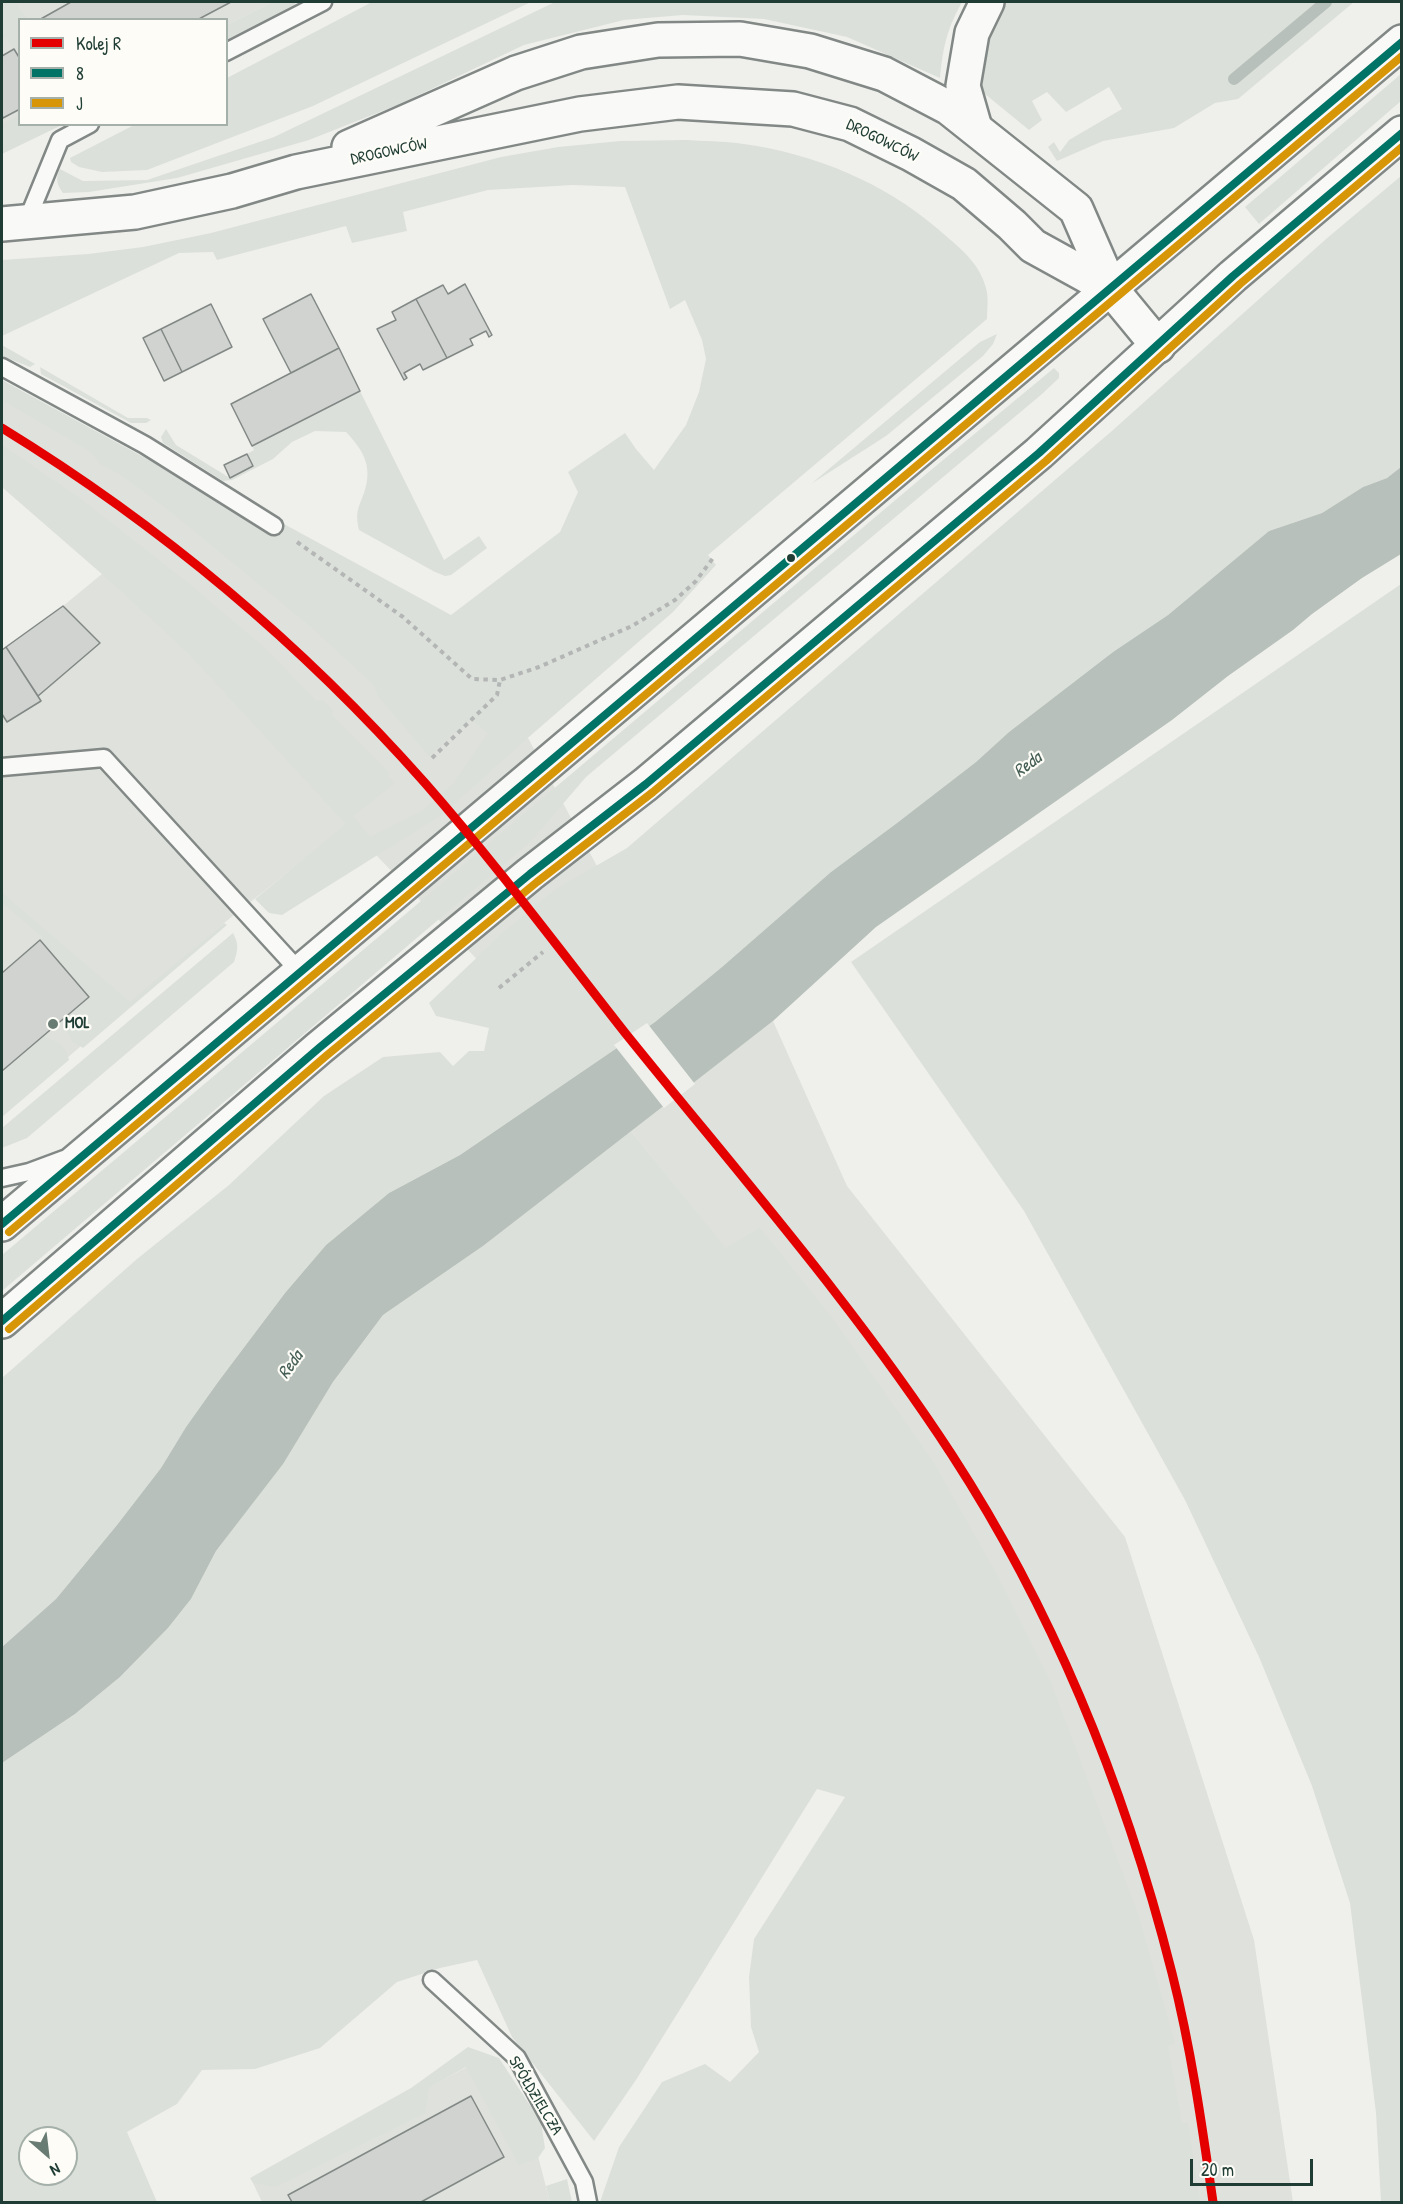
<!DOCTYPE html>
<meta charset="utf-8">
<style>
body{margin:0}
#map{position:relative;width:1403px;height:2204px;overflow:hidden;background:#eff0ec;font-family:"Patrick Hand",sans-serif}
canvas{display:block}
.frame{position:absolute;inset:0;border:3px solid #1f3d34;pointer-events:none}
.legend{position:absolute;left:18px;top:18px;width:210px;height:108px;box-sizing:border-box;background:#fdfcf7;border:2px solid #a4b0a9;margin:0;padding:8px 10px;list-style:none;font-size:18px;color:#1f3d34}
.legend li{display:flex;align-items:center;gap:12px;height:30px}
.legend b{width:30px;border:2px solid #a4b0a9}
.north{position:absolute;left:18px;top:2126px;width:60px;height:60px;box-sizing:border-box;background:#fdfcf7;border:2px solid #a4b0a9;border-radius:50%;rotate:152deg;font-size:16px;font-weight:700;line-height:24px;text-align:center;color:#1f3d34}
.north::after{content:'';display:block;margin:auto;width:21px;height:27px;background:#687c74;clip-path:polygon(50% 0,100% 100%,50% 72%,0 100%)}
.scale{position:absolute;left:1190px;top:2159px;width:123px;height:27px;box-sizing:border-box;border:3px solid #1f3d34;border-top:0;padding-left:8px;font-size:18px;line-height:21px;white-space:nowrap;color:#1f3d34;-webkit-text-stroke:4px #fdfcf7;paint-order:stroke}
</style>
<div id="map">
<canvas width="1403" height="2204"></canvas>
<div class="frame"></div>
<ul class="legend">
<li><b style="height:8px;background:#e50000"></b>Kolej R</li>
<li><b style="height:8px;background:#007367"></b>8</li>
<li><b style="height:8px;background:#d79608"></b>J</li>
</ul>
<div class="north">N</div>
<div class="scale">20 m</div>
</div>
<script>
const ctx = document.querySelector('canvas').getContext('2d');
ctx.lineJoin = 'round';
function paint(path, color) {
  ctx.fillStyle = color;
  ctx.fill(path, 'evenodd');
}
function trace(path, color, width, dash) {
  ctx.strokeStyle = color;
  ctx.lineWidth = width;
  ctx.lineCap = dash ? 'butt' : 'round';
  ctx.setLineDash(dash || []);
  ctx.stroke(path);
}
function write(font, color, halo, rows, align = 'center') {
  ctx.font = font + ' "Patrick Hand",sans-serif';
  ctx.lineWidth = 4.5;
  ctx.setLineDash([]);
  ctx.textBaseline = 'middle';
  ctx.strokeStyle = halo;
  ctx.fillStyle = color;
  for (const [text, x, y, turn = 0] of rows) {
    ctx.save();
    ctx.translate(x, y);
    ctx.rotate((+turn || 0) * Math.PI / 180);
    ctx.textAlign = isNaN(turn) ? turn : align;
    if (halo) ctx.strokeText(text, 0, 0);
    ctx.fillText(text, 0, 0);
    ctx.restore();
  }
}
const built = new Path2D(`
 M 2,2 L 273,2 L 227,25 L 226,20 L 20,20 L 20,124 L 2,142 Z
 M 2,390 L 528,738 L 612,894 L 498,981 L 347,825 L 224,923 L 2,1114 L 2,650 L 63,606 L 102,574 L 2,487 Z
 M 773,1021 L 847,1186 L 1125,1537 L 1254,1940 L 1293,2202 L 1155,2202 L 726,1249 L 630,1130 Z
 M 489,2055 L 528,2118 L 550,2202 L 262,2202 L 253,2183 Z`);
const green = new Path2D(`
 M 2,2 L 15,2 L 27,19 L 20,20 L 19,59 L 6,38 L 2,40 Z
 M 273,2 L 296,2 L 294,5 L 227,42 L 227,25 Z
 M 372,2 L 531,2 L 313,106 L 147,170 L 102,172 L 79,167 L 71,162 L 70,158 L 134,125 L 226,124 L 227,78 Z
 M 555,2 L 962,2 C 947,29 943,47 940,78 L 847,37 L 764,19 L 683,15 L 624,20 L 524,45 L 400,104 L 309,140 L 177,178 L 89,192 L 63,193 C 57,185 55,179 60,169 L 83,181 L 147,180 L 274,137 Z
 M 1007,2 L 1354,2 L 1238,99 L 1215,103 L 1174,128 L 1103,141 L 1057,161 L 1048,147 L 1054,142 L 1060,152 L 1069,140 L 1122,109 L 1109,87 L 1066,112 L 1047,92 L 1032,101 L 1042,120 L 1029,130 L 985,94 L 977,85 L 987,33 Z
 M 1401,74 L 1401,101 L 1259,224 L 1245,207 Z
 M 19,115 L 20,124 L 62,125 L 2,154 L 2,125 Z
 M 685,140 C 704,141 724,141 744,144 C 815,154 883,182 938,229 C 957,246 979,261 986,288 C 989,298 987,309 987,319 L 708,555 L 716,565 L 673,612 L 507,756 L 443,814 L 282,915 L 269,913 L 255,899 L 346,824 L 189,654 L 117,587 L 2,487 L 2,445 L 77,496 L 188,583 L 265,648 L 316,701 L 323,700 L 333,711 L 332,715 L 390,774 L 387,776 L 395,783 L 353,816 L 370,837 L 422,811 L 453,784 L 488,733 L 471,719 L 429,756 L 378,696 L 374,685 L 310,626 L 171,512 L 124,477 L 100,464 L 91,452 L 2,400 L 2,380 L 149,460 L 261,526 L 277,532 L 284,524 L 451,615 L 560,532 L 578,492 L 568,472 L 625,433 L 636,449 L 654,470 L 686,425 L 699,392 L 706,359 L 702,340 L 685,300 L 670,309 L 625,187 L 573,185 L 488,190 L 403,212 L 407,231 L 352,243 L 346,226 L 217,260 L 213,252 L 179,253 L 2,336 L 2,260 L 88,254 L 143,247 L 211,233 L 501,157 L 558,147 L 620,141 Z
 M 1401,176 L 1401,467 L 1387,478 L 1363,487 L 1322,513 L 1269,531 L 1168,615 L 1113,652 L 1009,732 L 976,762 L 897,823 L 831,872 L 722,967 L 655,1022 L 460,1155 L 389,1193 L 326,1245 L 285,1293 L 218,1382 L 186,1427 L 161,1468 L 117,1525 L 56,1599 L 2,1647 L 2,1378 L 137,1259 L 229,1185 L 324,1096 L 383,1057 L 440,1052 L 453,1066 L 469,1051 L 484,1051 L 489,1028 L 436,1016 L 429,1003 L 507,929 L 556,889 L 627,848 L 1113,430 L 1326,239 Z
 M 997,334 L 993,344 L 983,356 L 886,436 L 811,484 L 980,342 Z
 M 2,345 L 35,364 L 30,367 L 2,356 Z
 M 40,367 L 128,418 L 147,418 L 151,420 L 146,423 L 131,423 L 41,374 Z
 M 1054,368 L 1059,373 L 1059,378 L 1042,394 L 586,777 L 532,840 L 2,1291 L 2,1255 L 925,475 Z
 M 360,391 L 444,560 L 479,536 L 487,548 L 451,575 L 445,576 L 435,572 L 359,530 C 355,512 358,509 364,493 C 373,467 364,451 346,432 L 315,431 L 292,442 L 273,459 L 232,480 L 223,481 L 163,443 L 161,437 L 166,429 L 176,445 L 230,478 L 253,466 L 247,454 L 254,450 L 252,446 Z
 M 1401,584 L 1402,2202 L 1381,2202 L 1376,2113 L 1350,1903 L 1312,1786 L 1259,1657 L 1185,1500 L 1024,1211 L 851,962 Z
 M 2,893 L 130,1002 L 224,923 L 227,925 L 83,1048 L 72,1041 L 62,1020 L 89,997 L 40,940 L 43,937 L 2,903 Z
 M 233,933 C 239,944 238,950 234,962 L 27,1138 L 2,1148 L 2,1128 Z
 M 43,1036 C 57,1042 66,1044 69,1060 L 2,1117 L 2,1071 Z
 M 630,1130 L 726,1248 L 760,1228 L 833,1319 L 932,1460 L 995,1571 L 1051,1683 L 1137,1911 L 1175,2043 L 1168,2046 L 1182,2123 L 1188,2123 L 1200,2202 L 600,2202 L 619,2147 L 662,2082 L 705,2064 L 730,2082 L 759,2052 L 751,2027 L 749,1977 L 754,1939 L 845,1797 L 817,1789 L 636,2080 L 594,2141 L 512,2037 L 477,1960 L 440,1968 L 397,1982 L 320,2048 L 255,2069 L 202,2070 L 177,2104 L 127,2132 L 157,2202 L 2,2202 L 2,1763 L 75,1714 L 120,1677 L 168,1628 L 191,1599 L 216,1551 L 282,1464 L 333,1382 L 383,1315 L 483,1246 ZM 30,2138 L 66,2138 L 66,2174 L 30,2174 Z
 M 468,2047 L 499,2058 L 541,2122 L 545,2148 L 538,2158 L 519,2165 L 466,2067 L 429,2088 L 425,2113 L 276,2187 L 253,2183 L 250,2178 L 411,2088 Z
 M 567,2179 L 572,2202 L 550,2202 L 546,2186 Z`);
const water = new Path2D(`
 M 1401,467 L 1401,554 L 1362,578 L 1312,614 L 1293,630 L 1228,676 L 1172,720 L 876,927 L 773,1021 L 483,1246 L 383,1315 L 333,1382 L 283,1464 L 216,1551 L 191,1599 L 168,1628 L 120,1677 L 75,1714 L 2,1763 L 2,1647 L 56,1599 L 117,1525 L 161,1468 L 186,1427 L 218,1382 L 285,1293 L 326,1245 L 389,1193 L 460,1155 L 655,1022 L 722,967 L 831,872 L 897,823 L 976,762 L 1009,732 L 1113,652 L 1168,615 L 1269,531 L 1322,513 L 1363,487 L 1387,478 Z`);
const pier = new Path2D(`
 M 647,1023 L 695,1084 L 664,1108 L 614,1045 Z`);
const stream = new Path2D(`
 M 1234,79 L 1326,2`);
const building = new Path2D(`
 M 71,2 L 231,2 L 197,20 L 39,20 Z
 M 14,49 L 20,59 L 20,109 L 3,118 L 2,115 L 2,56 Z
 M 465,284 L 492,335 L 489,337 L 486,331 L 470,339 L 473,345 L 447,358 L 416,299 L 443,285 L 448,294 Z
 M 311,294 L 339,348 L 291,373 L 263,319 Z
 M 416,299 L 447,358 L 423,370 L 420,364 L 404,373 L 407,378 L 404,380 L 377,329 L 396,320 L 392,312 Z
 M 211,304 L 232,347 L 182,372 L 161,329 Z
 M 161,329 L 182,372 L 164,381 L 143,338 Z
 M 339,348 L 360,391 L 252,446 L 231,404 Z
 M 247,454 L 253,466 L 230,478 L 224,465 Z
 M 63,606 L 100,643 L 38,696 L 6,647 Z
 M 6,647 L 41,701 L 7,722 L 2,714 L 2,650 Z
 M 40,940 L 89,997 L 2,1071 L 2,973 Z
 M 471,2096 L 504,2157 L 421,2202 L 292,2202 L 288,2195 Z`);
const path = new Path2D(`
 M 297,542 L 403,617 L 472,679 L 500,680 L 539,667 L 632,626 L 675,600 L 696,581 L 713,558
 M 432,758 L 497,695 L 500,680
 M 499,988 L 543,952`);
const lane = new Path2D(`
 M 226,52 L 323,2
 M 26,223 L 60,140 L 90,124
 M 2,367 L 145,445 L 274,526
 M 2,767 L 104,758 L 300,972
 M 2,1178 L 29,1172 L 64,1159
 M 432,1980 L 517,2058 L 584,2182 L 588,2202`);
const street = new Path2D(`
 M 975,128 L 963,86 L 972,33 L 987,2`);
const secondary = new Path2D(`
 M 349,147 L 516,73 L 581,52 L 658,40 L 740,39 L 810,51 L 884,74 L 949,108 L 1076,209 L 1111,289 L 1158,346
 M 2,224 L 135,212 L 232,191 L 296,172 L 580,114 L 678,102 L 793,109 L 850,124 L 911,154 L 964,184 L 1012,225 L 1033,246 L 1111,289`);
const primary = new Path2D(`
 M 2,1224 L 1402,42
 M 2,1321 L 319,1048 L 530,874 L 646,784 L 1039,453 L 1233,276 L 1402,133`);
const bus1 = new Path2D(`
 M 2,1224 L 1402,42
 M 2,1321 L 319,1048 L 530,874 L 646,784 L 1039,453 L 1233,276 L 1402,133`);
const bus2 = new Path2D(`
 M 9,1232 L 1402,56
 M 9,1329 L 326,1056 L 537,882 L 653,792 L 1046,461 L 1240,284 L 1402,147`);
const rail1 = new Path2D(`
 M 2,428 C 160,525 302,644 425,783 C 496,864 560,950 626,1034 C 737,1172 855,1306 952,1455 C 1054,1612 1126,1791 1172,1973 C 1191,2048 1202,2125 1213,2202`);
const markers = [
 [791,558,5,"#1f3d34"],
 [53,1024,6,"#687c74"]
];
const streetNames = [
 ["DROGOWCÓW",882,141,26],
 ["DROGOWCÓW",389,152,-12],
 ["SPÓŁDZIELCZA",535,2096,59]
];
const poiNames = [
 ["MOL",65,1024]
];
const waterNames = [
 ["Reda",1028,765,-37],
 ["Reda",291,1365,-55]
];
paint(built, '#dee1dc');
paint(green, '#dce0db');
paint(water, '#b7c0ba');
paint(pier, '#eff0ec');
trace(stream, '#b7c0ba', 12);
paint(building, '#d1d3d0');
trace(building, '#828885', 1.5);
trace(lane, '#828885', 21);
trace(street, '#828885', 38);
trace(secondary, '#828885', 38);
trace(primary, '#828885', 38);
trace(path, '#b3b6b4', 4, [4.5, 4.5]);
trace(lane, '#f9f9f7', 16);
trace(street, '#f9f9f7', 33);
trace(secondary, '#f9f9f7', 33);
trace(primary, '#f9f9f7', 33);
trace(bus1, '#007367', 8);
trace(bus2, '#d79608', 8);
trace(rail1, '#e50000', 9);
for (const [x, y, r, color] of markers) {
  const dot = new Path2D();
  dot.arc(x, y, r, 0, 2 * Math.PI);
  ctx.fillStyle = color;
  ctx.fill(dot);
  trace(dot, '#fdfcf7', 2);
}
write('16px', '#1f3d34', '#fdfcf7', streetNames);
write('bold 16px', '#1f3d34', '#fdfcf7', poiNames, 'left');
write('italic 18px', '#455e56', '#fdfcf7', waterNames);
</script>
